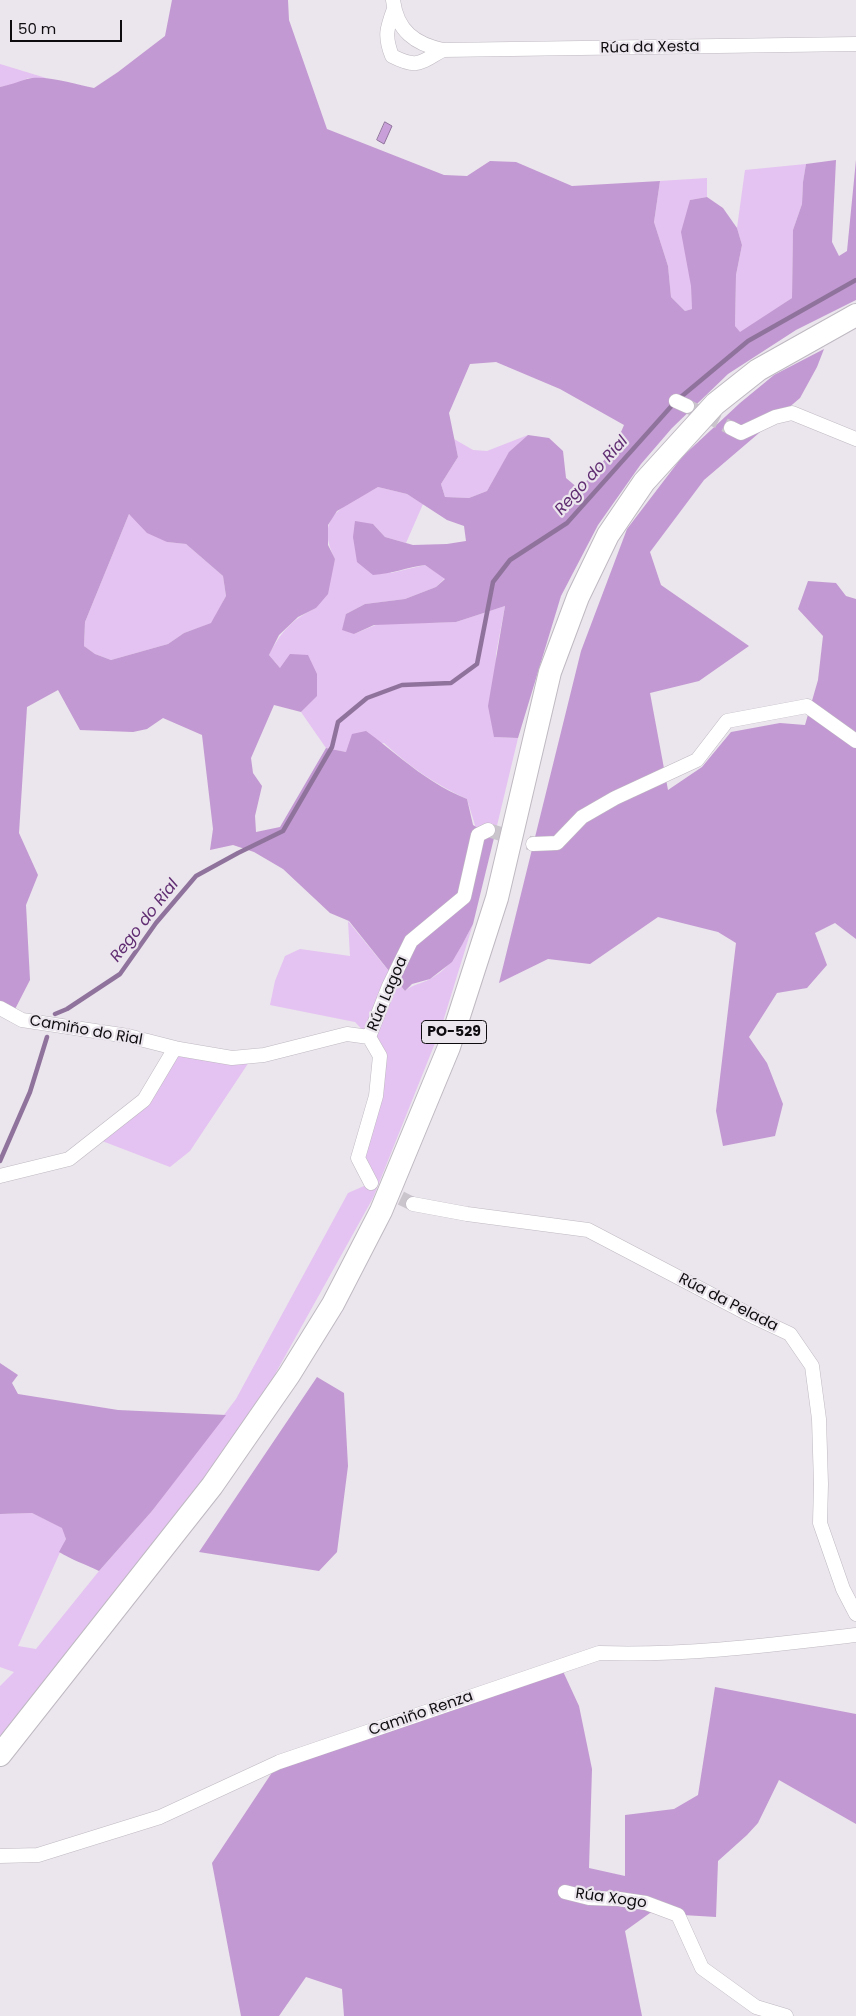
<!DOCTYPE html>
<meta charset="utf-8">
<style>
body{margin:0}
#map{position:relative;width:856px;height:2016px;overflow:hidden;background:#ebe5ed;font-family:Poppins,sans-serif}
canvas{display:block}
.scale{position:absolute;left:10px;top:20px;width:112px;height:22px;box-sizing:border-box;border:2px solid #0e0c0f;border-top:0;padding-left:6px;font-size:15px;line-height:18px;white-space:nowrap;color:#0e0c0f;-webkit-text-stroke:4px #ebe5ed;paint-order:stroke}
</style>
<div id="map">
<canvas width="856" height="2016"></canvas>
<div class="scale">50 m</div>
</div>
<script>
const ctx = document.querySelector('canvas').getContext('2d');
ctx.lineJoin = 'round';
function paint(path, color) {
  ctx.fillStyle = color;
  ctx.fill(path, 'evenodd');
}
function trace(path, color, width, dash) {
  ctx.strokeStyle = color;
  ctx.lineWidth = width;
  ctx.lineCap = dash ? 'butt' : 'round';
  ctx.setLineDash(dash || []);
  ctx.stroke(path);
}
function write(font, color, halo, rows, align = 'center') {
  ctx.font = font + ' Poppins,sans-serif';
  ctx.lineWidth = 4.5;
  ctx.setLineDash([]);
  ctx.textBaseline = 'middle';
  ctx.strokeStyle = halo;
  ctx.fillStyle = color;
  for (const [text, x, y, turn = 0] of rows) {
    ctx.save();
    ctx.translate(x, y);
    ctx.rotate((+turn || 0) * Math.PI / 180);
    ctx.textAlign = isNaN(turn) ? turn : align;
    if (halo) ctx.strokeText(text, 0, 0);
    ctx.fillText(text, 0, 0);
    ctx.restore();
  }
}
const green = new Path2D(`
 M 0,64 L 46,78 L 28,78 L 17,84 L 0,87 Z
 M 806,164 L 803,182 L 802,204 L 793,230 L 792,298 L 740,333 L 735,326 L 736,275 L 742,245 L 737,228 L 745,170 Z
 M 707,178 L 707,197 L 690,200 L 692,309 L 685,311 L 671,297 L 668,266 L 654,222 L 660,181 Z
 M 528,435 L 509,453 L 487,491 L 469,498 L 445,497 L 441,484 L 458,457 L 454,439 L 473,450 L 487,451 Z
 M 378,487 L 407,494 L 423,504 L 406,543 L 385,537 L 373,524 L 391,573 L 425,565 L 445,578 L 436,587 L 405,599 L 365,604 L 346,614 L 354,634 L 378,624 L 456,622 L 505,606 L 496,654 L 494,737 L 518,738 L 494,838 L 478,835 L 467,799 C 436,785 409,766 384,743 L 346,752 L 326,748 L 301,712 L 317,695 L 280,668 L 269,655 C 281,632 291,620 316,608 L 335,559 C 313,514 345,506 378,487 Z
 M 129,514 L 167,542 L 186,544 L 223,576 L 226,596 L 212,623 L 184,633 L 168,644 L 111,660 L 95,654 L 84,646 L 85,622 Z
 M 348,921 L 405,991 C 413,984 421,984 430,979 C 452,968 462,945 473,924 L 441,1028 L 373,1198 L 259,1403 L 216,1464 L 0,1738 L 0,1686 L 14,1672 L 0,1667 L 0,1514 L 32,1513 L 63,1528 L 66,1539 L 18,1646 L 36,1649 L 99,1571 L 152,1511 L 236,1399 L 348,1193 L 371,1183 L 358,1158 L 380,1056 L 369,1037 L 355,1022 L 270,1005 L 275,981 L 285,956 L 300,949 L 350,956 Z
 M 175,1048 L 253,1056 L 190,1151 L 170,1167 L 97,1139 L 144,1100 Z`);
const forest = new Path2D(`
 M 172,0 L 288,0 L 289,20 L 327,129 L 444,175 L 467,176 L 490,161 L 516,162 L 572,186 L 660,181 L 654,222 L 668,266 L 671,297 L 685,311 L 692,309 L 691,286 L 681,232 L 690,200 L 707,197 L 723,208 L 737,228 L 742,245 L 736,275 L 735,326 L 740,332 L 792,298 L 793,230 L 802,204 L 803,182 L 806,164 L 836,160 L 832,242 L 839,256 L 847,251 L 856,160 L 856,300 L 796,330 L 728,374 L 672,428 L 641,464 L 598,525 L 561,596 L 518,738 L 494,737 L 488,706 L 505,606 L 456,622 L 374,625 L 354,634 L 342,630 L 346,614 L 365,604 L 405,599 L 436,587 L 445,579 L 425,565 C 408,567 391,574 373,575 L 357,562 L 353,537 L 355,521 L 373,524 L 385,537 L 413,545 L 447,544 L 466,541 L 464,526 L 447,520 L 407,494 L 378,487 L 337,511 L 328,525 L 328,545 L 335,559 L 328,594 L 316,608 L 298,617 L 279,635 L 269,655 L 280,668 L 290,654 L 308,655 L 317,674 L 317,696 L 301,712 L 274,705 L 251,758 L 253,773 L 262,786 L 255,816 L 256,832 L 280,827 L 326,748 L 346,752 L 352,734 L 366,731 C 379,740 390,750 403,760 C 422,775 444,790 467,799 L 473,825 L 494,838 L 473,924 L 462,945 L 452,962 L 430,979 L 412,984 L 405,991 L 349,921 L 330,913 L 283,869 L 254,852 L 233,845 L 210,850 L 213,829 L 202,735 L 163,718 L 147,729 L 133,732 L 80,730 L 58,690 L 27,707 L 19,833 L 38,875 L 26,905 L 30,980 L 12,1015 L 0,1013 L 0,87 C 10,85 17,82 27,79 C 43,74 76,84 94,88 L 118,72 L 165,36 ZM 496,362 L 560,389 L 624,425 C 613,452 599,468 579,489 L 566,478 L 563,451 L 549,438 L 528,435 L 509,452 L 487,491 L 469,498 L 445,497 L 441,484 L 458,457 L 449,413 L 470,364 ZM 129,514 L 147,533 L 167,542 L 186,544 L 223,576 L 226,596 L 211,623 L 184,633 L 168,644 L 111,660 L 95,654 L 84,646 L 85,622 Z
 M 824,349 L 817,367 L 800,398 L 704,480 L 650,552 L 661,585 L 749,646 L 699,681 L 650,693 L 668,790 L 702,767 L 731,732 L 780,723 L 805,725 L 818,680 L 823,636 L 798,609 L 808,581 L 836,583 L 846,596 L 856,599 L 856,939 L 835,923 L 815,933 L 827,965 L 807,988 L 777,993 L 749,1037 L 767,1063 L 783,1104 L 775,1136 L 723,1146 L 716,1111 L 736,943 L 718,932 L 658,917 L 590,964 L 548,959 L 499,983 L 581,651 L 627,529 L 682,457 L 740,403 L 774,375 Z
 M 0,1363 L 18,1375 L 12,1383 L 18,1394 L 118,1410 L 226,1415 L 152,1511 L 99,1571 C 85,1564 72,1560 59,1552 L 66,1539 L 62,1528 L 32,1513 L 0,1514 Z
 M 317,1377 L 344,1393 L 348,1466 L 337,1552 L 319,1571 L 199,1552 Z
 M 561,1667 L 579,1706 L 592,1769 L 589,1868 L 625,1876 L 625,1815 L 674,1809 L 698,1795 L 715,1687 L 856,1714 L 856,1824 L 779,1780 L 758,1823 L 747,1835 L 718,1861 L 716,1917 L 650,1913 L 625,1931 L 642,2016 L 344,2016 L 342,1989 L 306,1977 L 279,2016 L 241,2016 L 212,1863 L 279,1762 Z`);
const water = new Path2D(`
 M 385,122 L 392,126 L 384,144 L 377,140 Z`);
const stream = new Path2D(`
 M 55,1014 L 67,1009 L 120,974 L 156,923 L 196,876 L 238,853 L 283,831 L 332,747 L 338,722 L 367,698 L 402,685 L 451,683 L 477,664 L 493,582 L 510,560 L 567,523 L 676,401 L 748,341 L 856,280
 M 0,1161 L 30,1092 L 47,1037`);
const streetTunnel = new Path2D(`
 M 687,406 L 731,428
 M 488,830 L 533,844
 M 382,1189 L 413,1204`);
const street = new Path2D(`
 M 393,0 C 397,31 415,44 443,50 L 856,44
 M 394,9 C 387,28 384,36 392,56 C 418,69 419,63 443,50
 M 676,401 L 687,406
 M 731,428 L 741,433 L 775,417 L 792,413 L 856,439
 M 533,844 L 557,843 L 582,817 L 615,798 L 697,760 L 727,721 L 807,706 L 856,741
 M 0,1008 L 22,1020 L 128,1036 L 179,1049 L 232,1058 L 264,1055 L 347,1034 L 369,1037
 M 0,1176 L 69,1159 L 144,1100 L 175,1048
 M 371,1183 L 358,1158 L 376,1096 L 380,1056 L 369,1037 L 389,986 L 411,941 L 464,897 L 478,835 L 488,830
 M 413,1204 L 467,1214 L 588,1230 L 756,1318 L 790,1334 L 812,1366 L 819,1419 L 821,1484 L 820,1523 L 843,1589 L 856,1614
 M 0,1856 L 38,1855 L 160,1817 L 279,1762 L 599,1653 C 685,1656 771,1645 856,1635
 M 565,1892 L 589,1898 L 619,1899 L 646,1903 L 678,1915 L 702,1968 L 756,2007 L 786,2016`);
const primary = new Path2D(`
 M 0,1755 L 212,1486 L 289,1375 L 333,1304 L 381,1211 L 449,1047 L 497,898 L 550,672 L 578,597 L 608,535 L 644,482 L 715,404 L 758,370 L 856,315`);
const shields = [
 [454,1032,65]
];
const shieldNames = [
 ["PO-529",454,1032]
];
const streetNames = [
 ["Rúa da Xesta",650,48,-1],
 ["Rúa Lagoa",388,994,-67],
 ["Camiño do Rial",86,1031,10],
 ["Rúa da Pelada",728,1303,27],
 ["Camiño Renza",421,1714,-19],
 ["Rúa Xogo",611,1899,8]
];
const waterNames = [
 ["Rego do Rial",592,476,-48],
 ["Rego do Rial",145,921,-52]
];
paint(green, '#e4c2f1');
paint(forest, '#c299d2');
paint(water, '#c89fd8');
trace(water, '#90739c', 1);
trace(stream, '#90739c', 4.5);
trace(streetTunnel, '#cac4cc', 14, [14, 7]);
trace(street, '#bfb9c2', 15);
trace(primary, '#bfb9c2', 24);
trace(street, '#fff', 14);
trace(primary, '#fff', 22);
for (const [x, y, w] of shields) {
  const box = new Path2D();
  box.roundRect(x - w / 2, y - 11.5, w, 23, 4);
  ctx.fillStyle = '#ebe5ed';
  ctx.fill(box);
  trace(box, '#0e0c0f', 1);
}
write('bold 14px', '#0e0c0f', null, shieldNames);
write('15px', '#0e0c0f', '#ebe5ed', streetNames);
write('italic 16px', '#602d72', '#ebe5ed', waterNames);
</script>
